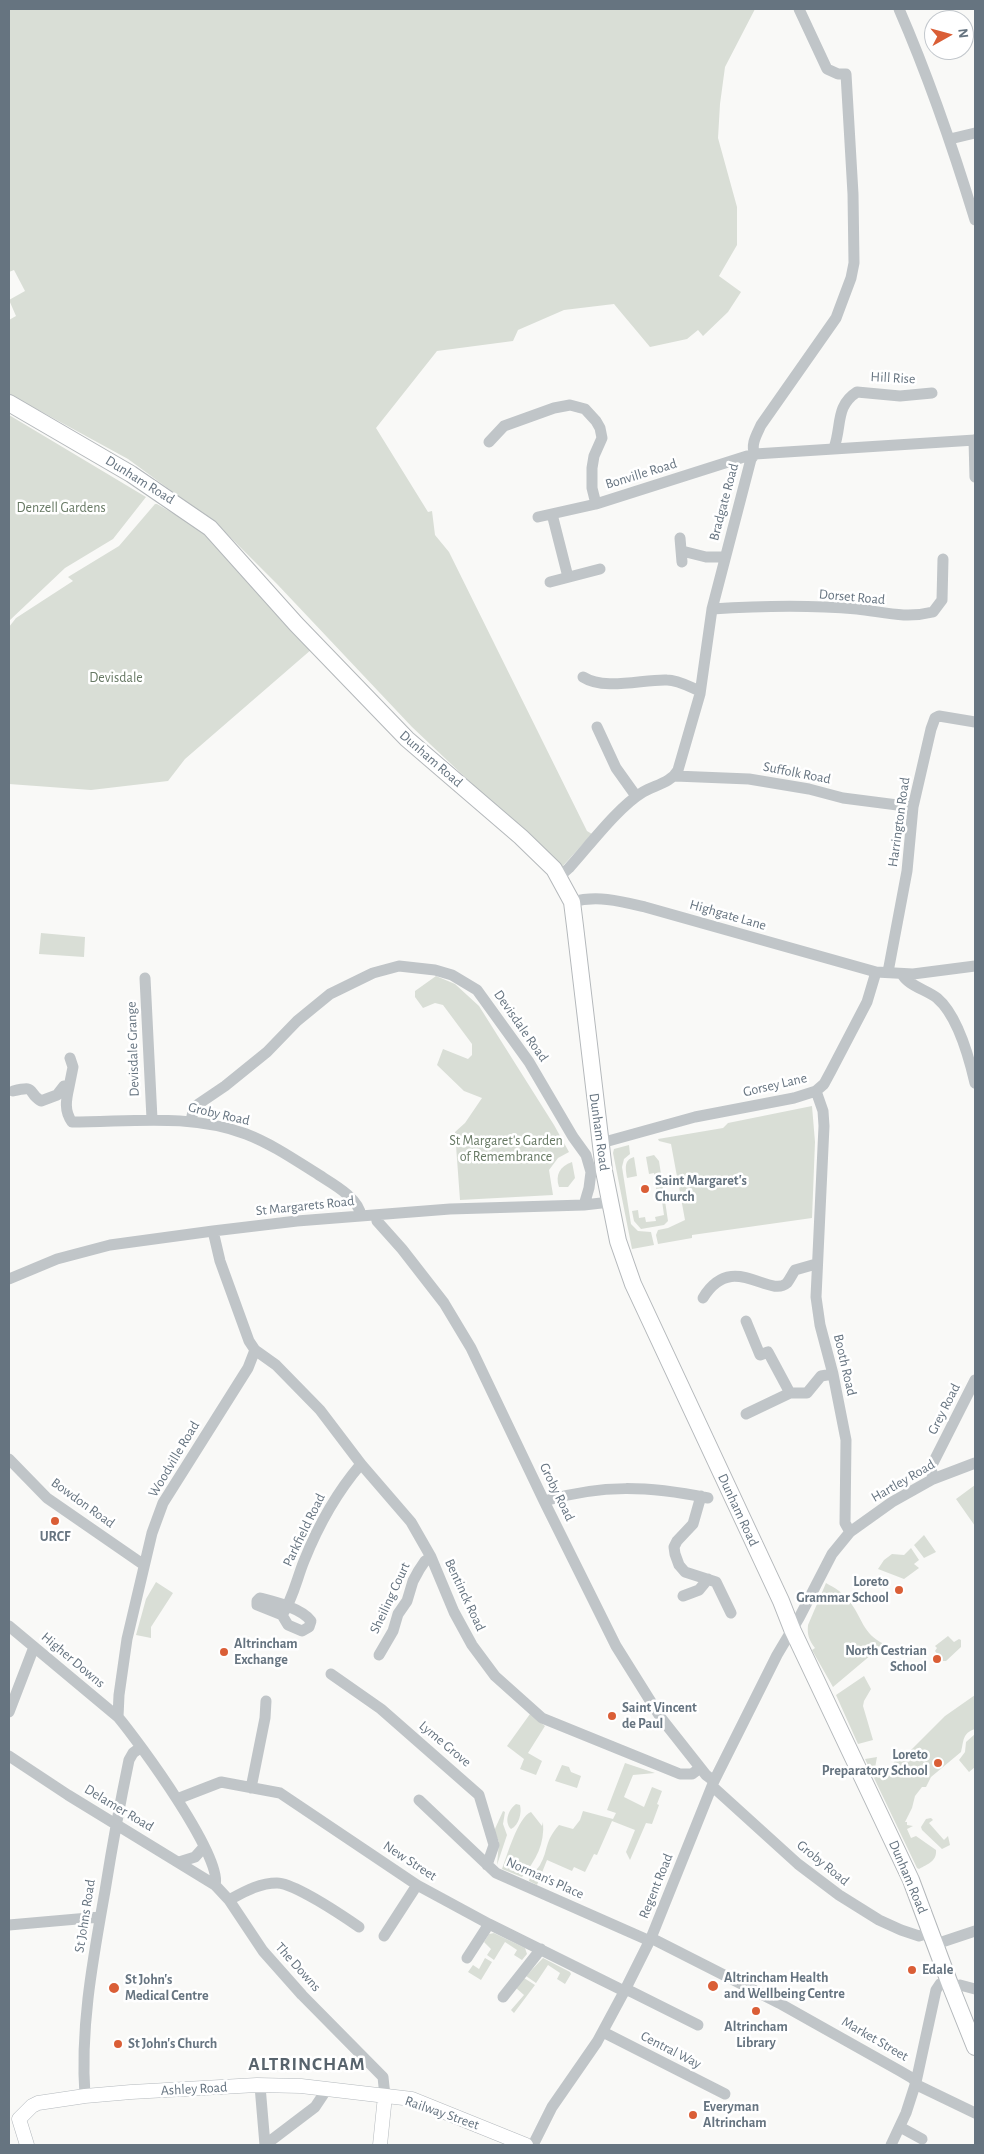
<!DOCTYPE html>
<style>
body{margin:0}
#map{position:relative;width:984px;height:2154px;overflow:hidden;background:#f9f9f7;font-family:"Alegreya Sans",sans-serif}
canvas{display:block}
.frame{position:absolute;inset:0;border:10px solid #667480;pointer-events:none}
.north{position:absolute;left:924px;top:10px;width:50px;height:50px;box-sizing:border-box;background:#fff;border:1px solid #c2c7cc;border-radius:50%;rotate:83deg;font-size:14px;font-weight:700;line-height:20px;text-align:center;color:#667480}
.north::after{content:'';display:block;margin:auto;width:18px;height:22px;background:#da5e36;clip-path:polygon(50% 0,100% 100%,50% 72%,0 100%)}
</style>
<div id="map">
<canvas width="984" height="2154"></canvas>
<div class="frame"></div>
<div class="north">N</div>
</div>
<script>
const ctx = document.querySelector('canvas').getContext('2d');
ctx.lineJoin = 'round';
function paint(path, color) {
  ctx.fillStyle = color;
  ctx.fill(path, 'evenodd');
}
function trace(path, color, width, dash) {
  ctx.strokeStyle = color;
  ctx.lineWidth = width;
  ctx.lineCap = dash ? 'butt' : 'round';
  ctx.setLineDash(dash || []);
  ctx.stroke(path);
}
function write(font, color, halo, rows, align = 'center') {
  ctx.font = font + ' "Alegreya Sans",sans-serif';
  ctx.lineWidth = 5;
  ctx.setLineDash([]);
  ctx.textBaseline = 'middle';
  ctx.strokeStyle = halo;
  ctx.fillStyle = color;
  for (const [text, x, y, turn = 0] of rows) {
    ctx.save();
    ctx.translate(x, y);
    ctx.rotate((+turn || 0) * Math.PI / 180);
    ctx.textAlign = isNaN(turn) ? turn : align;
    if (halo) ctx.strokeText(text, 0, 0);
    ctx.fillText(text, 0, 0);
    ctx.restore();
  }
}
const green = new Path2D(`
 M 9,9 L 755,9 L 725,67 L 720,104 L 718,138 L 737,207 L 737,245 L 719,276 L 741,292 L 728,312 L 703,336 L 698,330 L 687,339 L 650,347 L 614,304 L 564,310 L 518,330 L 513,341 L 437,351 L 376,428 L 428,512 L 432,511 L 435,535 L 449,552 L 587,831 L 592,834 L 561,868 L 412,727 L 277,584 L 219,526 L 128,459 L 9,394 L 9,320 L 16,316 L 9,300 L 25,291 L 14,270 L 9,272 Z
 M 9,415 L 146,497 L 113,539 L 65,568 L 9,621 Z
 M 155,504 L 157,504 L 209,534 L 312,649 L 185,759 L 168,781 L 91,790 L 9,784 L 9,627 L 16,618 L 73,581 L 68,577 L 119,546 Z
 M 41,933 L 85,937 L 84,957 L 39,954 Z
 M 436,976 L 455,984 L 479,1006 L 554,1125 L 569,1152 L 558,1158 L 549,1170 L 553,1195 L 460,1200 L 455,1132 L 465,1123 L 482,1098 L 464,1091 L 437,1065 L 443,1049 L 468,1059 L 472,1055 L 472,1044 L 443,1005 L 435,1003 L 423,1008 L 415,997 L 415,991 Z
 M 812,1106 L 815,1142 L 812,1218 L 692,1235 L 692,1238 L 658,1244 L 656,1235 L 658,1230 L 668,1228 L 685,1220 L 671,1144 L 659,1141 L 658,1139 L 723,1128 L 728,1123 Z
 M 629,1145 L 630,1154 L 624,1159 L 622,1167 L 631,1224 L 638,1231 L 651,1232 L 654,1245 L 632,1249 L 613,1153 L 614,1149 Z
 M 654,1155 L 659,1161 L 668,1221 L 664,1225 L 641,1229 L 634,1221 L 632,1211 L 638,1210 L 639,1218 L 645,1217 L 646,1222 L 656,1221 L 655,1217 L 664,1215 L 661,1194 L 657,1195 L 654,1173 L 649,1174 L 646,1157 Z
 M 634,1157 L 637,1176 L 627,1178 C 626,1170 623,1160 634,1157 Z
 M 572,1162 L 575,1178 L 568,1187 L 559,1187 C 555,1175 560,1166 572,1162 Z
 M 975,1485 L 975,1526 L 956,1499 Z
 M 924,1535 L 936,1552 L 924,1558 L 914,1545 Z
 M 911,1548 L 919,1560 L 914,1564 L 919,1568 L 904,1579 L 878,1569 L 884,1560 L 892,1554 L 904,1555 Z
 M 156,1582 L 173,1593 L 151,1627 L 151,1638 L 136,1635 L 146,1599 Z
 M 826,1583 C 835,1588 844,1593 850,1602 C 863,1619 862,1633 884,1644 L 833,1687 L 812,1650 L 815,1648 C 809,1640 807,1635 808,1625 Z
 M 948,1636 L 954,1642 L 959,1639 L 961,1640 L 961,1647 L 946,1661 L 943,1661 L 935,1651 L 937,1648 L 935,1646 Z
 M 864,1676 L 871,1689 L 864,1701 L 863,1706 L 873,1740 L 858,1744 L 836,1695 Z
 M 975,1695 L 975,1729 C 962,1733 964,1741 961,1752 L 931,1777 L 926,1787 L 922,1787 L 915,1796 L 912,1808 L 905,1822 L 907,1822 L 907,1825 L 913,1826 L 907,1829 L 911,1838 L 916,1836 L 936,1850 C 937,1861 928,1864 919,1869 L 917,1868 L 865,1759 L 877,1757 L 875,1768 L 890,1769 L 897,1757 L 910,1751 L 945,1716 Z
 M 530,1714 L 545,1726 L 528,1753 L 542,1761 L 536,1775 L 520,1769 L 524,1759 L 507,1746 Z
 M 975,1734 L 975,1767 L 969,1772 L 959,1760 L 965,1752 L 966,1742 Z
 M 625,1763 L 655,1773 L 633,1775 L 624,1797 L 644,1807 L 652,1787 L 662,1791 L 657,1804 L 659,1805 L 652,1824 L 646,1823 L 630,1860 L 626,1852 L 635,1830 L 612,1821 L 597,1855 L 594,1854 L 585,1872 L 574,1867 L 572,1871 L 547,1860 L 537,1885 L 529,1881 C 530,1875 536,1871 540,1865 C 549,1849 544,1842 559,1825 L 573,1829 L 580,1820 L 583,1811 L 613,1819 L 616,1813 L 607,1810 Z
 M 562,1765 L 569,1767 L 571,1772 L 581,1776 L 577,1788 L 555,1781 Z
 M 516,1804 L 520,1805 C 522,1813 519,1825 511,1829 C 504,1822 508,1810 516,1804 Z
 M 503,1811 L 505,1812 L 503,1824 L 507,1835 L 497,1865 L 499,1842 L 494,1831 Z
 M 531,1812 L 542,1826 L 543,1822 C 545,1843 536,1861 522,1877 L 502,1869 C 507,1856 518,1817 531,1812 Z
 M 931,1818 L 933,1820 L 929,1823 L 944,1840 L 948,1836 L 950,1845 L 942,1849 L 922,1830 L 921,1827 L 926,1819 Z
 M 494,1933 L 525,1948 L 527,1954 L 522,1960 L 514,1955 L 517,1950 L 505,1942 L 494,1960 L 487,1955 L 491,1949 L 484,1942 L 489,1934 Z
 M 485,1958 L 492,1962 L 481,1980 L 468,1972 L 473,1965 L 479,1969 Z
 M 543,1958 L 570,1972 L 571,1974 L 565,1984 L 557,1979 L 560,1973 L 548,1965 L 536,1983 L 526,1976 Z
 M 524,1978 L 535,1985 L 514,2013 L 511,2010 L 524,1995 L 516,1988 Z`);
const minor = new Path2D(`
 M 899,9 C 929,78 953,148 975,220
 M 950,139 L 975,133
 M 974,440 L 975,477
 M 489,442 L 504,426 L 554,408 L 570,405 L 585,409 L 596,421 L 600,428 L 602,438 L 594,456 L 592,468 L 592,488 L 596,504
 M 834,448 C 842,426 835,406 857,392 L 900,396 L 932,393
 M 755,454 L 975,440
 M 552,514 L 568,577
 M 538,517 L 596,504 L 747,456 L 752,456
 M 680,538 L 682,562
 M 682,551 L 706,557 L 725,557
 M 550,582 L 600,569
 M 712,609 C 759,606 810,605 857,609 C 884,612 905,619 933,612 L 942,600 L 943,559
 M 583,677 C 605,691 643,679 667,680 C 678,680 690,687 700,691
 M 597,727 L 616,768 L 636,796
 M 675,776 L 749,779 L 809,789 L 843,798 L 913,807
 M 560,876 L 569,868 C 589,846 618,807 643,792 C 655,785 671,783 678,770 L 700,694 L 712,609 L 751,459 L 755,454 C 750,445 757,434 761,425 L 836,318 L 851,278 L 854,263 L 853,194 L 846,74 L 838,74 L 827,69 L 799,9
 M 572,902 C 597,895 620,901 645,907 L 876,972 L 913,974 L 975,966
 M 888,972 L 907,871 L 913,807 L 931,729 L 935,718 L 939,716 L 975,722
 M 902,974 C 907,985 927,990 937,998 C 957,1015 969,1057 975,1083
 M 145,978 L 152,1119
 M 69,1087 L 73,1067 L 70,1058
 M 13,1091 C 38,1085 26,1092 41,1101 L 57,1095 L 64,1086 L 69,1087 C 66,1100 64,1111 72,1122 C 131,1122 189,1113 246,1134 C 272,1144 295,1160 319,1175 C 333,1184 359,1198 361,1216
 M 816,1091 L 823,1111 L 824,1126 L 816,1297 L 820,1325 L 833,1374 L 846,1440 L 845,1523 L 850,1532
 M 191,1121 L 194,1107 L 225,1086 L 267,1052 L 297,1021 L 330,994 L 373,973 L 399,966 L 435,970 L 452,975 L 477,990 L 529,1062 L 573,1137 L 586,1155 L 591,1172 L 589,1188 L 584,1205
 M 601,1143 L 695,1117 L 794,1098 L 816,1091 L 824,1084 L 831,1071 L 867,1002 L 876,972
 M 376,1215 L 377,1221 L 402,1249 L 444,1303 L 471,1348 L 544,1501 L 616,1646 L 661,1718 L 706,1775 L 714,1781
 M 213,1231 L 220,1261 L 249,1341 L 255,1350 L 276,1365 L 320,1410 L 361,1464 L 411,1522 L 431,1557 L 454,1612 L 472,1645 L 495,1676 L 542,1718 L 680,1774 L 692,1774 L 700,1768
 M 9,1279 L 57,1259 L 110,1245 L 213,1231 L 297,1221 L 450,1209 L 584,1205 L 610,1202
 M 703,1298 C 732,1250 769,1299 787,1283 C 790,1279 793,1273 795,1270 L 816,1264
 M 746,1321 L 760,1355 L 768,1352 L 790,1393
 M 746,1414 L 790,1393 L 807,1393 L 821,1376 L 833,1374
 M 9,1459 L 47,1498 L 144,1565
 M 933,1479 L 931,1467 L 975,1380
 M 701,1496 L 693,1524 L 677,1541 L 674,1547 L 675,1554 L 679,1565 L 685,1572 L 716,1582 L 731,1613
 M 544,1501 C 603,1484 648,1486 708,1498
 M 683,1596 L 699,1590 L 708,1579
 M 260,1598 C 275,1602 301,1608 311,1621 L 309,1627 L 302,1631 L 288,1625 L 282,1615 L 257,1605 L 257,1601 Z
 M 282,1615 C 293,1599 297,1578 304,1561 C 318,1526 337,1492 361,1464
 M 9,1626 L 118,1717 C 138,1741 224,1858 215,1885
 M 379,1655 L 393,1631 L 398,1614 L 407,1601 L 413,1581 L 419,1570 L 425,1561 L 431,1557
 M 331,1674 L 381,1709 L 479,1795 L 494,1845 L 487,1865
 M 9,1712 L 34,1647
 M 118,1717 L 119,1695 L 127,1639 L 152,1533 L 163,1503 L 248,1368 L 255,1350
 M 9,1756 L 68,1795 L 215,1885 L 229,1900 L 263,1951 L 302,1995 L 383,2077 L 385,2096
 M 712,1786 L 798,1864 L 839,1895 L 879,1920 L 901,1930 L 919,1936 L 932,1932
 M 251,1788 L 265,1718 L 266,1701
 M 177,1799 L 221,1782 L 280,1793 L 417,1885 L 489,1924 L 620,1989 L 630,1991 L 698,2025
 M 419,1800 L 496,1873 L 650,1941
 M 179,1862 L 195,1857 L 204,1847
 M 229,1900 C 244,1892 259,1883 277,1883 C 294,1883 343,1916 359,1927
 M 9,1925 L 100,1917
 M 384,1936 L 417,1885
 M 651,1938 L 779,2003 L 900,2071 L 912,2078 L 919,2086 L 975,2113
 M 936,1944 L 975,1931
 M 467,1958 L 489,1924
 M 951,1987 L 960,1985 L 975,1989
 M 503,1997 L 541,1949
 M 603,2032 L 725,2094
 M 260,2086 L 265,2145
 M 85,2096 C 80,2027 93,1959 105,1891 C 112,1847 120,1803 129,1760 L 133,1753 L 141,1747
 M 900,2127 L 922,2139
 M 265,2145 L 315,2107 L 327,2089
 M 533,2145 L 552,2107 L 597,2042 L 625,1990 L 651,1938 L 714,1781 L 777,1655 L 799,1618 L 832,1554 L 850,1532 L 892,1502 L 933,1479 L 975,1463
 M 891,2145 L 906,2113 L 916,2082 L 936,1990 L 940,1984 L 949,1981`);
const major = new Path2D(`
 M 19,2119 L 32,2106 L 38,2103 L 85,2096 L 131,2092 L 257,2085 L 301,2086 L 412,2099 L 526,2145
 M 19,2119 L 27,2145
 M 380,2145 L 385,2096`);
const highway = new Path2D(`
 M 9,403 L 131,474 L 210,528 L 296,624 L 407,739 L 521,837 L 554,869 L 572,902 L 575,926 L 604,1171 L 618,1241 L 633,1284 L 781,1601 L 792,1629 L 911,1880 L 951,1987 L 975,2047`);
const markers = [
 [645,1189,5,"#da5e36"],
 [55,1521,5,"#da5e36"],
 [899,1590,5,"#da5e36"],
 [224,1652,5,"#da5e36"],
 [937,1659,5,"#da5e36"],
 [612,1716,5,"#da5e36"],
 [938,1763,5,"#da5e36"],
 [912,1970,5,"#da5e36"],
 [713,1986,6,"#da5e36"],
 [114,1988,6,"#da5e36"],
 [756,2011,5,"#da5e36"],
 [118,2044,5,"#da5e36"],
 [693,2115,5,"#da5e36"]
];
const streetNames = [
 ["Hill Rise",893,378,3],
 ["Bonville Road",641,474,-17],
 ["Dunham Road",140,480,32],
 ["Bradgate Road",724,502,-75],
 ["Dorset Road",852,597,5],
 ["Dunham Road",431,759,41],
 ["Suffolk Road",797,773,11],
 ["Harrington Road",899,822,-82],
 ["Highgate Lane",728,915,16],
 ["Devisdale Road",521,1026,55],
 ["Devisdale Grange",133,1049,-92],
 ["Gorsey Lane",775,1085,-13],
 ["Groby Road",219,1114,13],
 ["Dunham Road",599,1132,82],
 ["St Margarets Road",305,1206,-6],
 ["Booth Road",845,1365,77],
 ["Grey Road",944,1409,-63],
 ["Woodville Road",174,1459,-59],
 ["Hartley Road",903,1481,-30],
 ["Groby Road",557,1492,64],
 ["Bowdon Road",83,1503,36],
 ["Dunham Road",738,1510,65],
 ["Parkfield Road",304,1530,-64],
 ["Bentinck Road",465,1595,65],
 ["Sheiling Court",390,1598,-65],
 ["Higher Downs",73,1660,40],
 ["Lyme Grove",445,1744,40],
 ["Delamer Road",119,1808,31],
 ["New Street",410,1861,33],
 ["Groby Road",823,1863,39],
 ["Dunham Road",908,1877,67],
 ["Norman's Place",545,1878,24],
 ["Regent Road",656,1886,-68],
 ["St Johns Road",85,1916,-81],
 ["The Downs",298,1967,48],
 ["Market Street",875,2039,30],
 ["Central Way",671,2050,27],
 ["Ashley Road",194,2089,-3],
 ["Railway Street",442,2113,19]
];
const parkNames = [
 ["Denzell Gardens",61,508],
 ["Devisdale",116,678],
 ["St Margaret's Garden",506,1141],
 ["of Remembrance",506,1157]
];
const poiNames = [
 ["Saint Margaret's",655,1181],
 ["Church",655,1197],
 ["URCF",55,1537,"center"],
 ["Loreto",889,1582,"right"],
 ["Grammar School",889,1598,"right"],
 ["Altrincham",234,1644],
 ["Exchange",234,1660],
 ["North Cestrian",927,1651,"right"],
 ["School",927,1667,"right"],
 ["Saint Vincent",622,1708],
 ["de Paul",622,1724],
 ["Loreto",928,1755,"right"],
 ["Preparatory School",928,1771,"right"],
 ["Edale",922,1970],
 ["Altrincham Health",724,1978],
 ["and Wellbeing Centre",724,1994],
 ["St John's",125,1980],
 ["Medical Centre",125,1996],
 ["Altrincham",756,2027,"center"],
 ["Library",756,2043,"center"],
 ["St John's Church",128,2044],
 ["Everyman",703,2107],
 ["Altrincham",703,2123]
];
const districtNames = [
 ["ALTRINCHAM",307,2064]
];
paint(green, '#d9ded6');
trace(major, '#b4b9bd', 15);
trace(highway, '#b4b8bb', 18);
trace(minor, '#c0c5c8', 11);
trace(major, '#fff', 14);
trace(highway, '#fff', 16);
for (const [x, y, r, color] of markers) {
  const dot = new Path2D();
  dot.arc(x, y, r, 0, 2 * Math.PI);
  ctx.fillStyle = color;
  ctx.fill(dot);
  trace(dot, '#fff', 2);
}
write('14px', '#667480', '#fff', streetNames);
write('14px', '#677964', '#fff', parkNames);
write('bold 14px', '#667480', '#fff', poiNames, 'left');
ctx.letterSpacing = '1px';
write('bold 19px', '#57636c', '#fff', districtNames);
ctx.letterSpacing = '0px';
</script>
